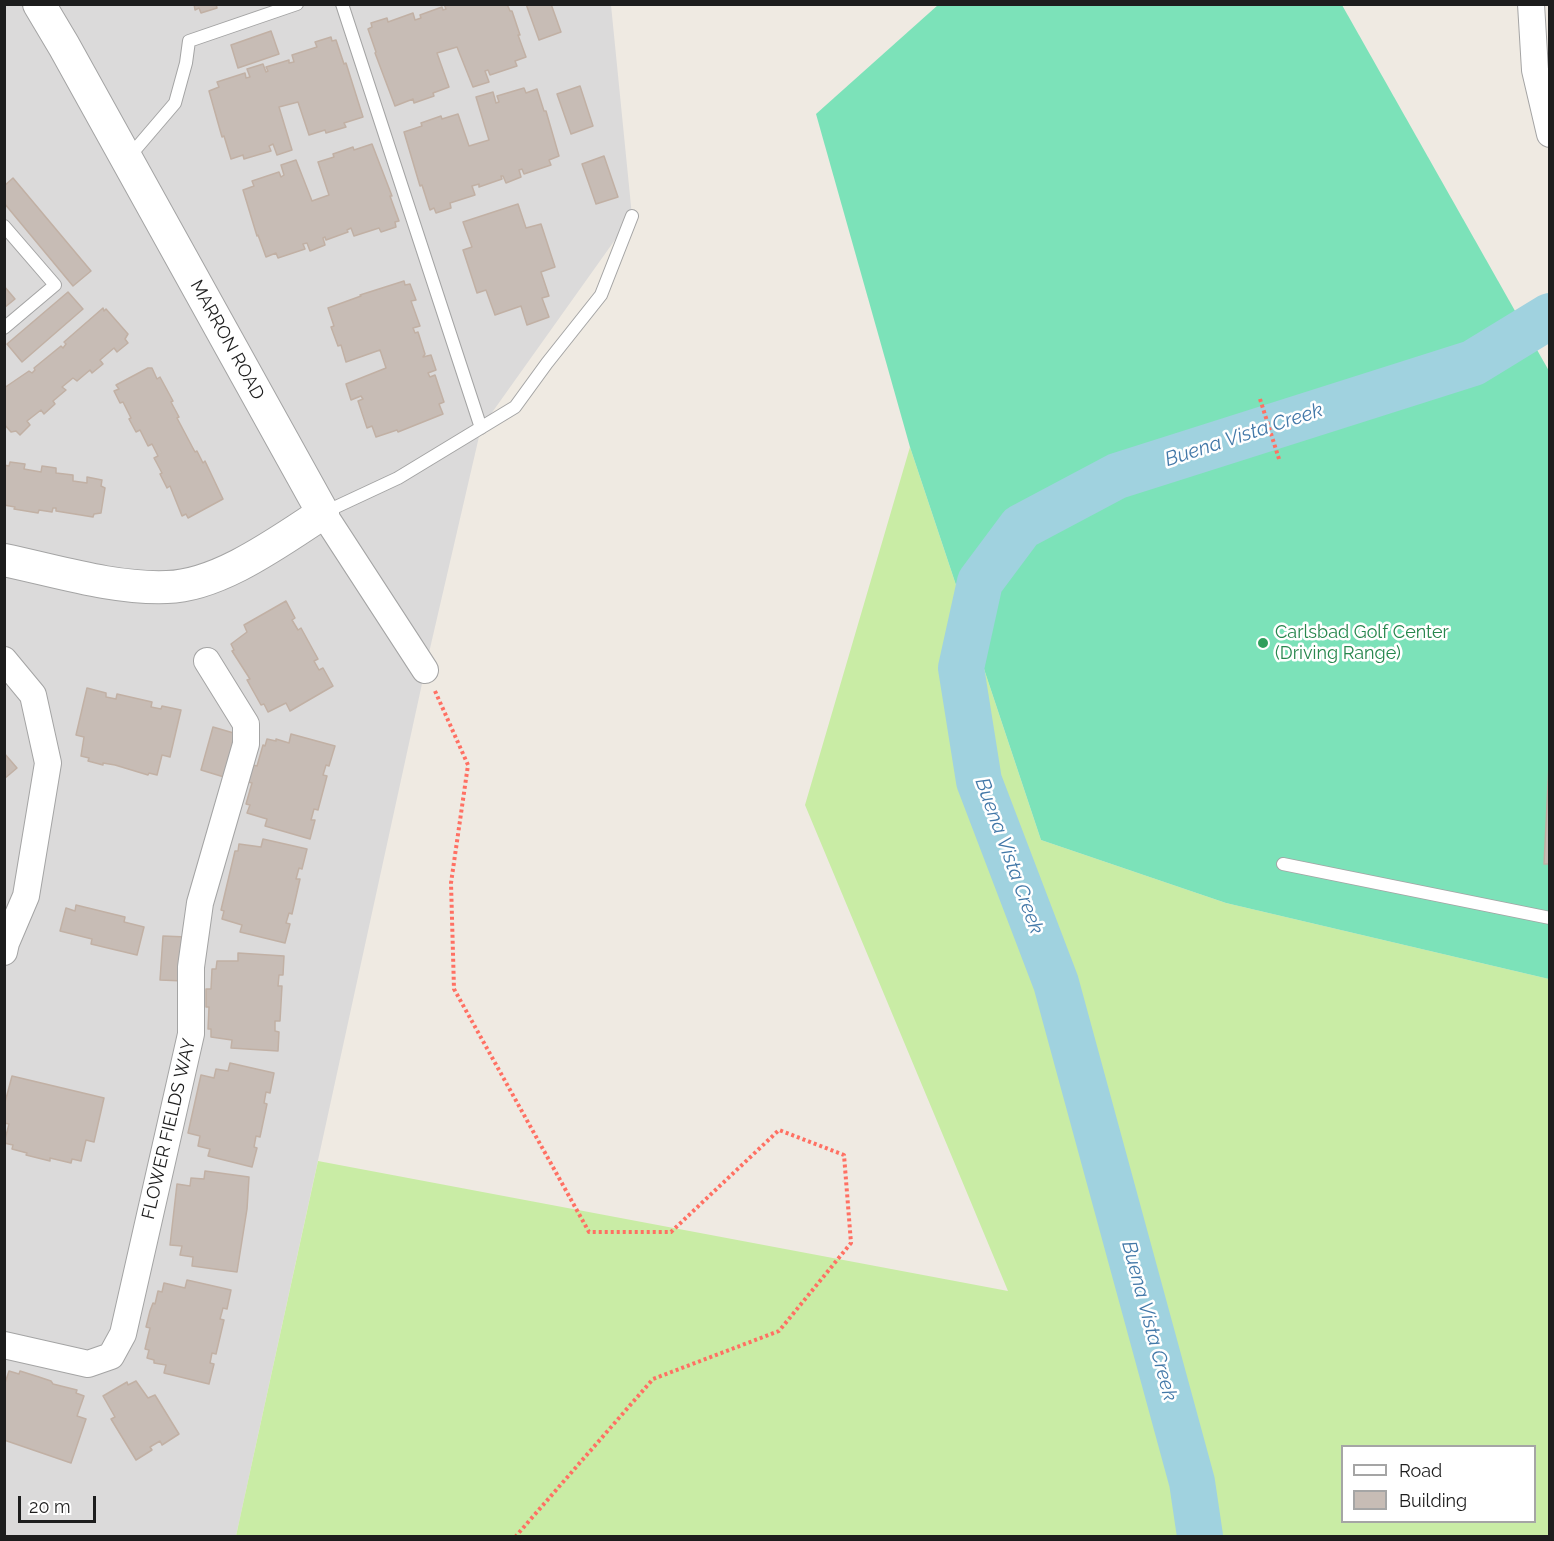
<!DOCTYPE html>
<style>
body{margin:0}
#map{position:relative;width:1554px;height:1541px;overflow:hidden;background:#efeae2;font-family:Raleway,sans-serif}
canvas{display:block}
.frame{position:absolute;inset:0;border:6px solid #1d1d1d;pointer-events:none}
.legend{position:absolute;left:1341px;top:1445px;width:195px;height:78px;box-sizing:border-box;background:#fff;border:2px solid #a5a5a5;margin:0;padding:8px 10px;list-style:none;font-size:18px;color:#1d1d1d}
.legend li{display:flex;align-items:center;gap:12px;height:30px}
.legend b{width:30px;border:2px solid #a5a5a5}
.scale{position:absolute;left:18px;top:1496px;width:78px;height:27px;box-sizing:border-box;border:3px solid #1d1d1d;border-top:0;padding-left:8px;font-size:18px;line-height:21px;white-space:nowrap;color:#1d1d1d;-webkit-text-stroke:4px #fff;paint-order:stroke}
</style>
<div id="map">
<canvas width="1554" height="1541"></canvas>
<div class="frame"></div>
<ul class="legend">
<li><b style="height:8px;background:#fff"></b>Road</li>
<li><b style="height:16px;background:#c7bcb5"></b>Building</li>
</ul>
<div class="scale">20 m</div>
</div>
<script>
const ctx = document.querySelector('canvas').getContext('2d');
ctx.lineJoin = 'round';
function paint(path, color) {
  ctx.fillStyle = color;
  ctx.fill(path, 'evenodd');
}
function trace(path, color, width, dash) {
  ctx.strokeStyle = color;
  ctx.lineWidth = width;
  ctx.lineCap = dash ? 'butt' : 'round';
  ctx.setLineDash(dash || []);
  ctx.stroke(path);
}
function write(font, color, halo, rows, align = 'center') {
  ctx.font = font + ' Raleway,sans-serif';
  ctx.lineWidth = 5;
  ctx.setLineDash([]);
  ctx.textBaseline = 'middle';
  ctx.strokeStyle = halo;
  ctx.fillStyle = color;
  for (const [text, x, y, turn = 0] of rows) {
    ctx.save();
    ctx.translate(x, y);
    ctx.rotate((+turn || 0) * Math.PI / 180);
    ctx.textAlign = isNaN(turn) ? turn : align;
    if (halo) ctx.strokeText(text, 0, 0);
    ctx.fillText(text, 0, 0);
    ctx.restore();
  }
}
const residential = new Path2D(`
 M 5,5 L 611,5 L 632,216 L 481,428 L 425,670 L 236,1536 L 5,1536 Z`);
const grass = new Path2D(`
 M 910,447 L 1041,840 L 1226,903 L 1549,979 L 1549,1536 L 236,1536 L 318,1161 L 1008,1291 L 805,805 ZM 1342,1446 L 1534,1446 L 1534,1522 L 1342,1522 Z`);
const pitch = new Path2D(`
 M 938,5 L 1342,5 L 1549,371 L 1549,979 L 1226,903 L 1041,840 L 910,447 L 816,114 Z`);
const river = new Path2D(`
 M 1200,1536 L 1192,1482 L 1056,983 L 979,781 L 961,668 L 980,582 L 1021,527 L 1117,476 L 1473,363 L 1550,316`);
const building = new Path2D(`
 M 194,4 L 216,4 L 217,8 L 201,13 L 199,8 L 195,10 Z
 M 444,4 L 507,4 L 510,11 L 512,11 L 520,35 L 518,35 L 526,57 L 515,61 L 517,66 L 490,75 L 488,70 L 485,71 L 489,82 L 473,87 L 457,47 L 437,53 L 449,87 L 433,93 L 434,96 L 414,103 L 413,99 L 395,106 L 375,53 L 376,52 L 368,29 L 372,27 L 371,23 L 387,18 L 388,22 L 413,13 L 415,20 L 421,18 L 420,15 L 442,7 L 443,10 L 446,9 Z
 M 526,4 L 551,4 L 561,32 L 539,40 Z
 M 271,31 L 279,54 L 238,68 L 231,45 Z
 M 331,37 L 332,41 L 336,40 L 344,64 L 346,63 L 363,117 L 344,123 L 346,127 L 326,133 L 325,130 L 309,135 L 298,102 L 279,107 L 292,150 L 277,155 L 273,144 L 269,146 L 271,151 L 244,159 L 243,155 L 231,159 L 224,136 L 222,137 L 209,91 L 219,87 L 217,82 L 245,73 L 246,78 L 250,77 L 247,69 L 263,64 L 266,72 L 268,71 L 266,67 L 289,60 L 289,63 L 294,62 L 292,55 L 317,47 L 315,42 Z
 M 580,86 L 593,126 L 571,134 L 557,94 Z
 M 524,88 L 526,93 L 537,89 L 544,111 L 546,111 L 559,156 L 549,160 L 551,165 L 524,174 L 522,169 L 519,170 L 521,177 L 506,183 L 503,176 L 501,176 L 502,179 L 479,187 L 479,184 L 472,186 L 475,195 L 450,203 L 451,208 L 436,213 L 434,208 L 430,210 L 422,185 L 420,186 L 404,132 L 422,126 L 421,123 L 441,116 L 442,119 L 458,114 L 469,146 L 489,140 L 476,97 L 493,92 L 496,103 L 499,102 L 497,96 Z
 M 372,144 L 392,196 L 390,196 L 399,221 L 395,222 L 396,227 L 381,232 L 379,228 L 354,236 L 351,228 L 347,230 L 348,232 L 326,240 L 325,237 L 323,238 L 325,245 L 310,251 L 307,243 L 303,244 L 305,249 L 278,258 L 276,253 L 266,257 L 258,235 L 257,236 L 243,190 L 254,186 L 252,181 L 279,172 L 281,177 L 284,175 L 281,165 L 296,160 L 312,201 L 329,195 L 318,162 L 334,157 L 333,154 L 353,147 L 354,150 Z
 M 604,156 L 618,197 L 596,204 L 582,164 Z
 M 13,178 L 91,271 L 73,286 L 4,203 L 4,186 Z
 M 518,204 L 526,228 L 541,224 L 555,267 L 541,272 L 549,296 L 542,298 L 549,317 L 527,325 L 521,306 L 495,315 L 486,290 L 477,293 L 463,250 L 472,247 L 463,222 Z
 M 404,281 L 405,285 L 410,284 L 416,300 L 411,301 L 420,326 L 413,328 L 415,333 L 418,332 L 425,354 L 423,357 L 431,355 L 436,370 L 428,373 L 430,377 L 435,375 L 444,402 L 439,404 L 443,414 L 398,432 L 397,430 L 376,437 L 372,426 L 367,428 L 358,401 L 363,399 L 361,396 L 351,400 L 346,384 L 386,368 L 380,350 L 346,362 L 341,345 L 338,346 L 331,327 L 334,326 L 328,308 L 361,296 L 360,295 Z
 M 4,286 L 15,299 L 4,308 Z
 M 68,292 L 83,309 L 22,362 L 7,344 Z
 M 103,308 L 104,311 L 106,309 L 128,334 L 125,339 L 128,343 L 117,352 L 114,348 L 100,360 L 103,364 L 92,373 L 90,370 L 77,381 L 73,378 L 62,387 L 66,390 L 53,401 L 55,404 L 44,414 L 41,410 L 27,421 L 30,425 L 20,435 L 16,431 L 11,432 L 4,424 L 4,388 L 29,371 L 32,373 L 35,370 L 34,368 L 61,346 L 63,348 L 66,344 L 64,342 Z
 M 148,368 L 152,368 L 157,379 L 160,377 L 173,401 L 171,402 L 179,417 L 177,418 L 195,452 L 197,451 L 203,463 L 205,461 L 223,499 L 188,518 L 186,514 L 182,516 L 170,486 L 167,488 L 160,474 L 162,473 L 154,458 L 158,456 L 152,444 L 148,446 L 140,430 L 136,432 L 129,419 L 131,418 L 123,402 L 120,403 L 114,391 L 119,389 L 116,385 Z
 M 10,462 L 25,464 L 24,469 L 41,472 L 42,466 L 56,468 L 56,473 L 73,475 L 73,481 L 87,483 L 87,477 L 102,480 L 101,486 L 105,488 L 101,513 L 94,514 L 93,517 L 56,511 L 56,508 L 53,508 L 52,512 L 39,510 L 38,513 L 14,509 L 15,507 L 4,505 L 4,465 L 9,466 Z
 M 286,601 L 295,618 L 292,620 L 298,630 L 301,628 L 318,659 L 314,661 L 319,670 L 323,668 L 333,686 L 290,711 L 286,703 L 268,712 L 264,704 L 261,705 L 247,680 L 250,679 L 232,651 L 234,650 L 231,644 L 247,632 L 244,625 Z
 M 87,688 L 106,693 L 106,697 L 116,699 L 117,694 L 152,702 L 151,707 L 161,709 L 162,706 L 181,710 L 170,757 L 162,755 L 157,775 L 149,773 L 148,775 L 115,765 L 103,763 L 103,765 L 88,761 L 89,758 L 81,756 L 84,737 L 76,735 Z
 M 213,727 L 237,734 L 224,777 L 201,770 Z
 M 291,734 L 335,746 L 329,766 L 326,765 L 323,775 L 327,776 L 318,810 L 314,809 L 311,820 L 315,820 L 310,839 L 265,826 L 267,819 L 247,813 L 250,805 L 246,804 L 252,783 L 248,782 L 253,765 L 257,766 L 263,745 L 265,746 L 267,739 L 276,741 L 276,739 L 289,743 Z
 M 4,753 L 17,768 L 4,779 Z
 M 1549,764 L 1550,764 L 1550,864 L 1544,864 Z
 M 263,839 L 307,849 L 302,869 L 299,868 L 296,879 L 300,879 L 292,914 L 289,913 L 286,923 L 290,924 L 285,943 L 240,932 L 242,925 L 222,919 L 224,911 L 221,910 L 235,851 L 238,851 L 239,844 L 261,847 Z
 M 76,905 L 125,917 L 124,922 L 144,927 L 137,955 L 91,944 L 92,939 L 60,931 L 66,908 L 75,911 Z
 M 163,936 L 187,937 L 184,981 L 160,980 Z
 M 238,953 L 284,956 L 283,975 L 279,975 L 278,986 L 282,986 L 280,1021 L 275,1021 L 275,1031 L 279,1032 L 278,1051 L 231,1048 L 232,1040 L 211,1037 L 211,1029 L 208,1029 L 209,1007 L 206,1007 L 206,989 L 211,989 L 212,969 L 216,969 L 217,961 L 238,961 Z
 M 230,1063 L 274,1073 L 270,1093 L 266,1092 L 264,1103 L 267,1104 L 260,1137 L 256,1136 L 254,1147 L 257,1148 L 252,1167 L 208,1156 L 210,1149 L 198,1146 L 200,1136 L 188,1133 L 201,1075 L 214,1078 L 216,1069 L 228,1071 Z
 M 12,1076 L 104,1098 L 94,1142 L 86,1140 L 81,1161 L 72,1159 L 71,1163 L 50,1158 L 50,1161 L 26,1155 L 27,1153 L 12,1149 L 13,1145 L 4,1143 L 9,1124 L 4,1123 L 4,1106 Z
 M 205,1171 L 249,1177 L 247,1209 L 237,1272 L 192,1266 L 193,1257 L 180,1255 L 182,1246 L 170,1245 L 177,1184 L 190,1186 L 191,1178 L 204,1179 Z
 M 187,1280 L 231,1290 L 227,1309 L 223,1308 L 220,1319 L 224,1320 L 216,1354 L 212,1353 L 210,1363 L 214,1364 L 209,1384 L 164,1373 L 166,1365 L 154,1363 L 154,1360 L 147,1358 L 149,1350 L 145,1349 L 150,1328 L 146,1327 L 150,1311 L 153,1303 L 155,1304 L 158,1291 L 162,1292 L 164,1283 L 185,1288 Z
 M 9,1371 L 19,1374 L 20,1371 L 39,1377 L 51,1381 L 53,1384 L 77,1390 L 76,1393 L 84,1396 L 77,1416 L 86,1419 L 71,1463 L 4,1440 L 4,1386 Z
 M 136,1381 L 148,1398 L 155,1395 L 179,1434 L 162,1445 L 160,1441 L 150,1447 L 152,1450 L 136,1460 L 111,1419 L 115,1417 L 103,1396 L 127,1382 L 128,1385 Z`);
const path = new Path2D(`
 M 1260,399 L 1279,459
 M 435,691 L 468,765 L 451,883 L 454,989 L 589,1232 L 671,1232 L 779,1130 L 844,1155 L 851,1243 L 779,1331 L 653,1379 L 516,1536`);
const service = new Path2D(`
 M 342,4 L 481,428
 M 128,158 L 175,103 L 186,63 L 189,41 L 297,4
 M 4,226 L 55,285 L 4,328
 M 323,513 L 398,478 L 515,407 L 547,363 L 601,295 L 632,216
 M 1283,864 L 1550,918`);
const minor = new Path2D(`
 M 1531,4 L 1535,70 L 1550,134
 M 323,513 L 425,670
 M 4,660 L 33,695 L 48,763 L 26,896 L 6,943 L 4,952
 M 4,1345 L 88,1364 L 111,1356 L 123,1334 L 191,1034 L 191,967 L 200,903 L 246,744 L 246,724 L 207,661`);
const tertiary = new Path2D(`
 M 4,560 C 57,571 113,589 167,587 C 219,586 280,541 323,513 L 64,46 L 39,4`);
const markers = [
 [1263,643,6,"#2e9e5b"]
];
const streetNames = [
 ["MARRON ROAD",227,340,61],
 ["FLOWER FIELDS WAY",169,1129,-77]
];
const leisureNames = [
 ["Carlsbad Golf Center",1275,633],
 ["(Driving Range)",1275,654]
];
const waterNames = [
 ["Buena Vista Creek",1244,435,-18],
 ["Buena Vista Creek",1009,856,70],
 ["Buena Vista Creek",1149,1321,75]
];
paint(residential, '#dbdada');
paint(grass, '#c9eca5');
paint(pitch, '#7ce2b9');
trace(river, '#a0d2df', 46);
paint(building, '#c7bcb5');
trace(building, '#c1b0a4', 1.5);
trace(service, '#a4a4a4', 14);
trace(minor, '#a4a4a4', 28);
trace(tertiary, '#a4a4a4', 34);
trace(path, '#ff7063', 4, [3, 3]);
trace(service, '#fff', 12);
trace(minor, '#fff', 26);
trace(tertiary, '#fff', 32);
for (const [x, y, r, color] of markers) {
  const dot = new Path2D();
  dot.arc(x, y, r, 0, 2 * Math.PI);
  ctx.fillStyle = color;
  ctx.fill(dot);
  trace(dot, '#fff', 2);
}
write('18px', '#1d1d1d', '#fff', streetNames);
write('18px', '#27864d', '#fff', leisureNames, 'left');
write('italic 20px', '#4278a8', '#fff', waterNames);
</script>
